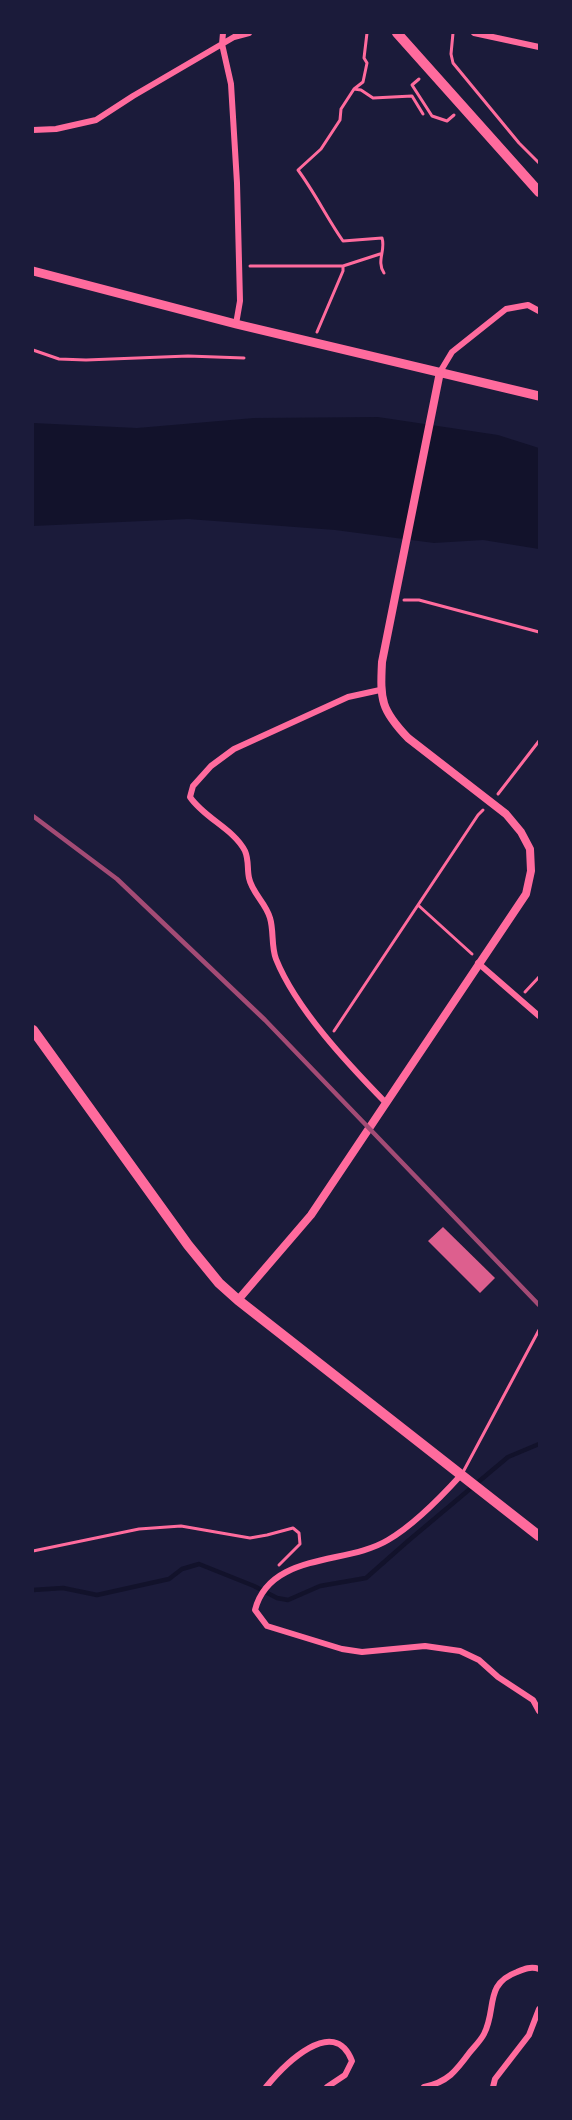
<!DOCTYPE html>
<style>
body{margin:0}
#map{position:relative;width:572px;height:2120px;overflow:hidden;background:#1b1b3a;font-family:"Asap Condensed",sans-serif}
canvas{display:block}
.frame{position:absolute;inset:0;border:34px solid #1b1b3a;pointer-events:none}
</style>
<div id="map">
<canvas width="572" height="2120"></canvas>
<div class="frame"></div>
</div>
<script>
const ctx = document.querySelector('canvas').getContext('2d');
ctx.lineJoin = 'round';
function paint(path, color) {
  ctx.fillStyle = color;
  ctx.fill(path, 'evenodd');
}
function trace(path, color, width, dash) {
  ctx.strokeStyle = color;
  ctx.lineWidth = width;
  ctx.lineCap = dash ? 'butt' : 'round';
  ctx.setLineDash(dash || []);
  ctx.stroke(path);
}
const water = new Path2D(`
 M 378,417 L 498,435 L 539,448 L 539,549 L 483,540 L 434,543 L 335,530 L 188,519 L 33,526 L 33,423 L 137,428 L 254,418 Z`);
const stream = new Path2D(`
 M 33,1590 L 63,1588 L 97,1595 L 169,1579 L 182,1569 L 199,1564 L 254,1586 L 277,1598 L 288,1600 L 320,1586 L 366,1578 L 408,1541 L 508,1457 L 539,1444`);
const building = new Path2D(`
 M 443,1227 L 495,1278 L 480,1293 L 428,1241 Z`);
const path = new Path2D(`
 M 367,33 L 364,58 L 367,63 L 363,82 L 354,89 L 341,109 L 340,120 L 321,149 L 298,170 C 315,193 327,218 343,241 L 382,238 C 386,250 376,261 384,273
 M 453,33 L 451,54 L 453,63 L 519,143 L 539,163
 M 419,79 L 412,85 L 432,116 L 447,121 L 454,115
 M 354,89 L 361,90 L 373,98 L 412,96 L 423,114
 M 250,266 L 343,266 L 380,254
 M 317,332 L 343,271 L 343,266
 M 33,350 L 59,359 L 86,360 L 188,356 L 244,358
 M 404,600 L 419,600 L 539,632
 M 498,794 L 539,741
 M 418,905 L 472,954
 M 525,992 L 539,977
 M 334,1031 L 478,815 L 483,810
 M 33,1551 L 139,1529 L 181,1526 L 250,1538 L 267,1535 L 293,1528 L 299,1533 L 300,1544 L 279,1565`);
const service = new Path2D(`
 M 462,1474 L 539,1330`);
const minor = new Path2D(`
 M 223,33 L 222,44 L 231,84 L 237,183 L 240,301 L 236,324
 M 474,33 L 539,47
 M 33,130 L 56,129 L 96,120 L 133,96 L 234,37 L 249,33
 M 440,372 L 452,352 L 506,309 L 528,305 L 539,311
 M 380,690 L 348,697 L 234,749 L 211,766 L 193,786 L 190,797 C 204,818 234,829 245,851 C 249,860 247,869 249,878 C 252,893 266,903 270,918 C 274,931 271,946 276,959 C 296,1009 348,1064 386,1103
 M 478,963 L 539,1016
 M 461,1475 C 442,1496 412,1526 388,1540 C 347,1565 270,1552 255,1610 L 267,1626 L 342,1649 L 362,1652 L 425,1646 L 460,1651 L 479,1660 L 498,1677 L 533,1700 L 539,1711
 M 266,2087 C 284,2065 334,2014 352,2061 L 345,2075 L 327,2087
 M 424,2087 C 448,2082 456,2071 470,2052 C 475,2046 481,2040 484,2034 C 497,2009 484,1984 517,1972 C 524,1969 531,1966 539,1969
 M 493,2087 L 495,2079 L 529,2035 L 539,2009`);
const tertiary = new Path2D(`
 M 238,1300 L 311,1215 L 526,894 L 531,871 L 530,849 L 521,832 L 506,814 L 408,738 C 381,710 380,700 382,662 L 440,372`);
const secondary = new Path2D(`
 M 33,271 L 236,324 L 539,396`);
const primary = new Path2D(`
 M 33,1030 L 188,1245 L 219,1283 L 238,1300 L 539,1536`);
const trunk = new Path2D(`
 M 397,33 L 539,192`);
const rail = new Path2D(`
 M 33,816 L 117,879 L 265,1020 L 539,1305`);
paint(water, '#12122b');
trace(stream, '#12122b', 4.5);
paint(building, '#dd5f8e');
trace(path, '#ff6b9d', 3);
trace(service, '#ff6b9d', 3);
trace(minor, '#ff6b9d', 6);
trace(tertiary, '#ff6b9d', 8);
trace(secondary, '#ff6b9d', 9);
trace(primary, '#ff6b9d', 10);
trace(trunk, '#ff6b9d', 10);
trace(rail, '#a44b75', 4.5);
</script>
